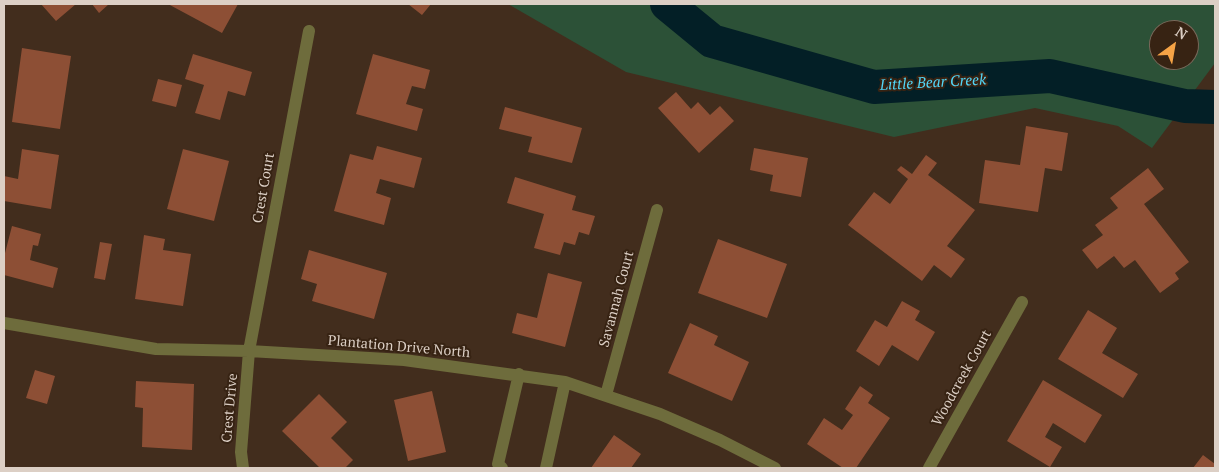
<!DOCTYPE html>
<style>
body{margin:0}
#map{position:relative;width:1219px;height:472px;overflow:hidden;background:#422d1d;font-family:"PT Serif",serif}
canvas{display:block}
.frame{position:absolute;inset:0;border:5px solid #dccfc5;pointer-events:none}
.north{position:absolute;left:1149px;top:20px;width:50px;height:50px;box-sizing:border-box;background:#372313;border:1px solid #79685a;border-radius:50%;rotate:32deg;font-size:14px;font-weight:700;line-height:20px;text-align:center;color:#dccfc5}
.north::after{content:'';display:block;margin:auto;width:18px;height:22px;background:#f5a346;clip-path:polygon(50% 0,100% 100%,50% 72%,0 100%)}
</style>
<div id="map">
<canvas width="1219" height="472"></canvas>
<div class="frame"></div>
<div class="north">N</div>
</div>
<script>
const ctx = document.querySelector('canvas').getContext('2d');
ctx.lineJoin = 'round';
function paint(path, color) {
  ctx.fillStyle = color;
  ctx.fill(path, 'evenodd');
}
function trace(path, color, width, dash) {
  ctx.strokeStyle = color;
  ctx.lineWidth = width;
  ctx.lineCap = dash ? 'butt' : 'round';
  ctx.setLineDash(dash || []);
  ctx.stroke(path);
}
function write(font, color, halo, rows, align = 'center') {
  ctx.font = font + ' "PT Serif",serif';
  ctx.lineWidth = 4;
  ctx.setLineDash([]);
  ctx.textBaseline = 'middle';
  ctx.strokeStyle = halo;
  ctx.fillStyle = color;
  for (const [text, x, y, turn = 0] of rows) {
    ctx.save();
    ctx.translate(x, y);
    ctx.rotate((+turn || 0) * Math.PI / 180);
    ctx.textAlign = isNaN(turn) ? turn : align;
    if (halo) ctx.strokeText(text, 0, 0);
    ctx.fillText(text, 0, 0);
    ctx.restore();
  }
}
const green = new Path2D(`
 M 508,4 L 1215,4 L 1215,63 L 1152,148 L 1118,126 L 1035,108 L 894,137 L 626,72 ZM 1159,30 L 1189,30 L 1189,60 L 1159,60 Z`);
const river = new Path2D(`
 M 667,4 L 712,41 L 874,87 L 1050,76 L 1185,106 L 1215,107`);
const building = new Path2D(`
 M 41,4 L 76,4 L 56,21 Z
 M 92,4 L 109,4 L 99,13 Z
 M 168,4 L 238,4 L 222,33 Z
 M 408,4 L 431,4 L 422,15 Z
 M 22,48 L 71,56 L 60,129 L 12,122 Z
 M 193,54 L 252,72 L 245,96 L 228,91 L 220,120 L 195,113 L 204,85 L 185,79 Z
 M 373,54 L 430,70 L 425,89 L 412,86 L 406,104 L 423,109 L 417,131 L 356,114 Z
 M 158,79 L 182,85 L 176,107 L 152,101 Z
 M 676,92 L 691,109 L 698,102 L 710,115 L 720,106 L 734,121 L 699,153 L 658,108 Z
 M 505,107 L 582,128 L 572,163 L 528,152 L 532,137 L 499,129 Z
 M 1026,126 L 1068,133 L 1062,171 L 1045,168 L 1038,212 L 979,203 L 985,160 L 1020,165 Z
 M 377,146 L 422,158 L 414,188 L 380,179 L 376,193 L 391,198 L 384,225 L 334,211 L 350,154 L 373,160 Z
 M 754,148 L 808,158 L 801,197 L 770,191 L 773,175 L 750,170 Z
 M 22,149 L 59,155 L 51,209 L 4,201 L 4,176 L 18,179 Z
 M 183,149 L 229,161 L 214,221 L 167,209 Z
 M 926,155 L 937,163 L 928,175 L 975,210 L 947,246 L 965,259 L 951,278 L 934,265 L 922,281 L 848,225 L 874,192 L 890,204 L 908,179 L 897,170 L 901,166 L 912,174 Z
 M 1148,168 L 1164,189 L 1144,204 L 1189,262 L 1175,273 L 1179,279 L 1160,293 L 1135,260 L 1124,268 L 1114,256 L 1097,269 L 1082,250 L 1103,235 L 1095,225 L 1118,208 L 1110,198 Z
 M 515,177 L 576,196 L 572,210 L 595,216 L 589,235 L 579,232 L 575,245 L 564,242 L 560,255 L 534,248 L 544,214 L 507,203 Z
 M 12,226 L 41,234 L 38,246 L 33,245 L 30,260 L 58,268 L 53,288 L 4,275 L 4,257 Z
 M 144,235 L 165,239 L 163,250 L 191,254 L 183,306 L 135,299 Z
 M 718,239 L 787,264 L 767,318 L 698,293 Z
 M 100,242 L 112,244 L 105,280 L 94,278 Z
 M 309,250 L 387,273 L 374,319 L 312,301 L 317,284 L 301,279 Z
 M 548,273 L 582,282 L 565,347 L 512,333 L 517,313 L 537,318 Z
 M 902,301 L 920,311 L 915,320 L 935,332 L 918,361 L 892,345 L 879,366 L 856,351 L 875,320 L 887,327 Z
 M 1088,310 L 1117,328 L 1102,353 L 1138,374 L 1123,398 L 1058,359 Z
 M 690,323 L 718,336 L 714,345 L 749,362 L 732,401 L 668,373 Z
 M 35,370 L 55,376 L 47,404 L 26,398 Z
 M 1043,380 L 1102,415 L 1085,443 L 1053,423 L 1045,437 L 1062,447 L 1050,467 L 1007,441 Z
 M 136,381 L 194,384 L 192,450 L 142,447 L 143,408 L 135,407 Z
 M 860,386 L 873,395 L 868,403 L 890,418 L 856,468 L 843,468 L 807,444 L 824,418 L 842,430 L 853,415 L 845,409 Z
 M 432,391 L 446,452 L 408,461 L 394,400 Z
 M 319,394 L 347,422 L 331,438 L 353,460 L 345,468 L 320,468 L 282,431 Z
 M 614,435 L 641,454 L 631,468 L 591,468 Z
 M 1203,455 L 1215,464 L 1215,468 L 1193,468 Z`);
const minor = new Path2D(`
 M 4,323 L 156,349 L 249,351 L 404,360 L 565,382 L 660,414 L 720,440 L 775,468
 M 606,395 L 657,210
 M 243,468 L 241,452 L 249,351 L 309,31
 M 502,468 L 498,464 L 519,374
 M 546,468 L 565,382
 M 929,468 L 1022,302`);
const streetNames = [
 ["Crest Court",264,188,-80],
 ["Savannah Court",617,299,-75],
 ["Plantation Drive North",399,347,5],
 ["Woodcreek Court",962,378,-61],
 ["Crest Drive",230,408,-85]
];
const waterNames = [
 ["Little Bear Creek",933,83,-3]
];
paint(green, '#2c5137');
trace(river, '#031f26', 34);
paint(building, '#8d4f35');
trace(minor, '#6e6c3c', 12);
write('14px', '#dccfc5', '#372313', streetNames);
write('italic 15px', '#52d6f7', '#372313', waterNames);
</script>
